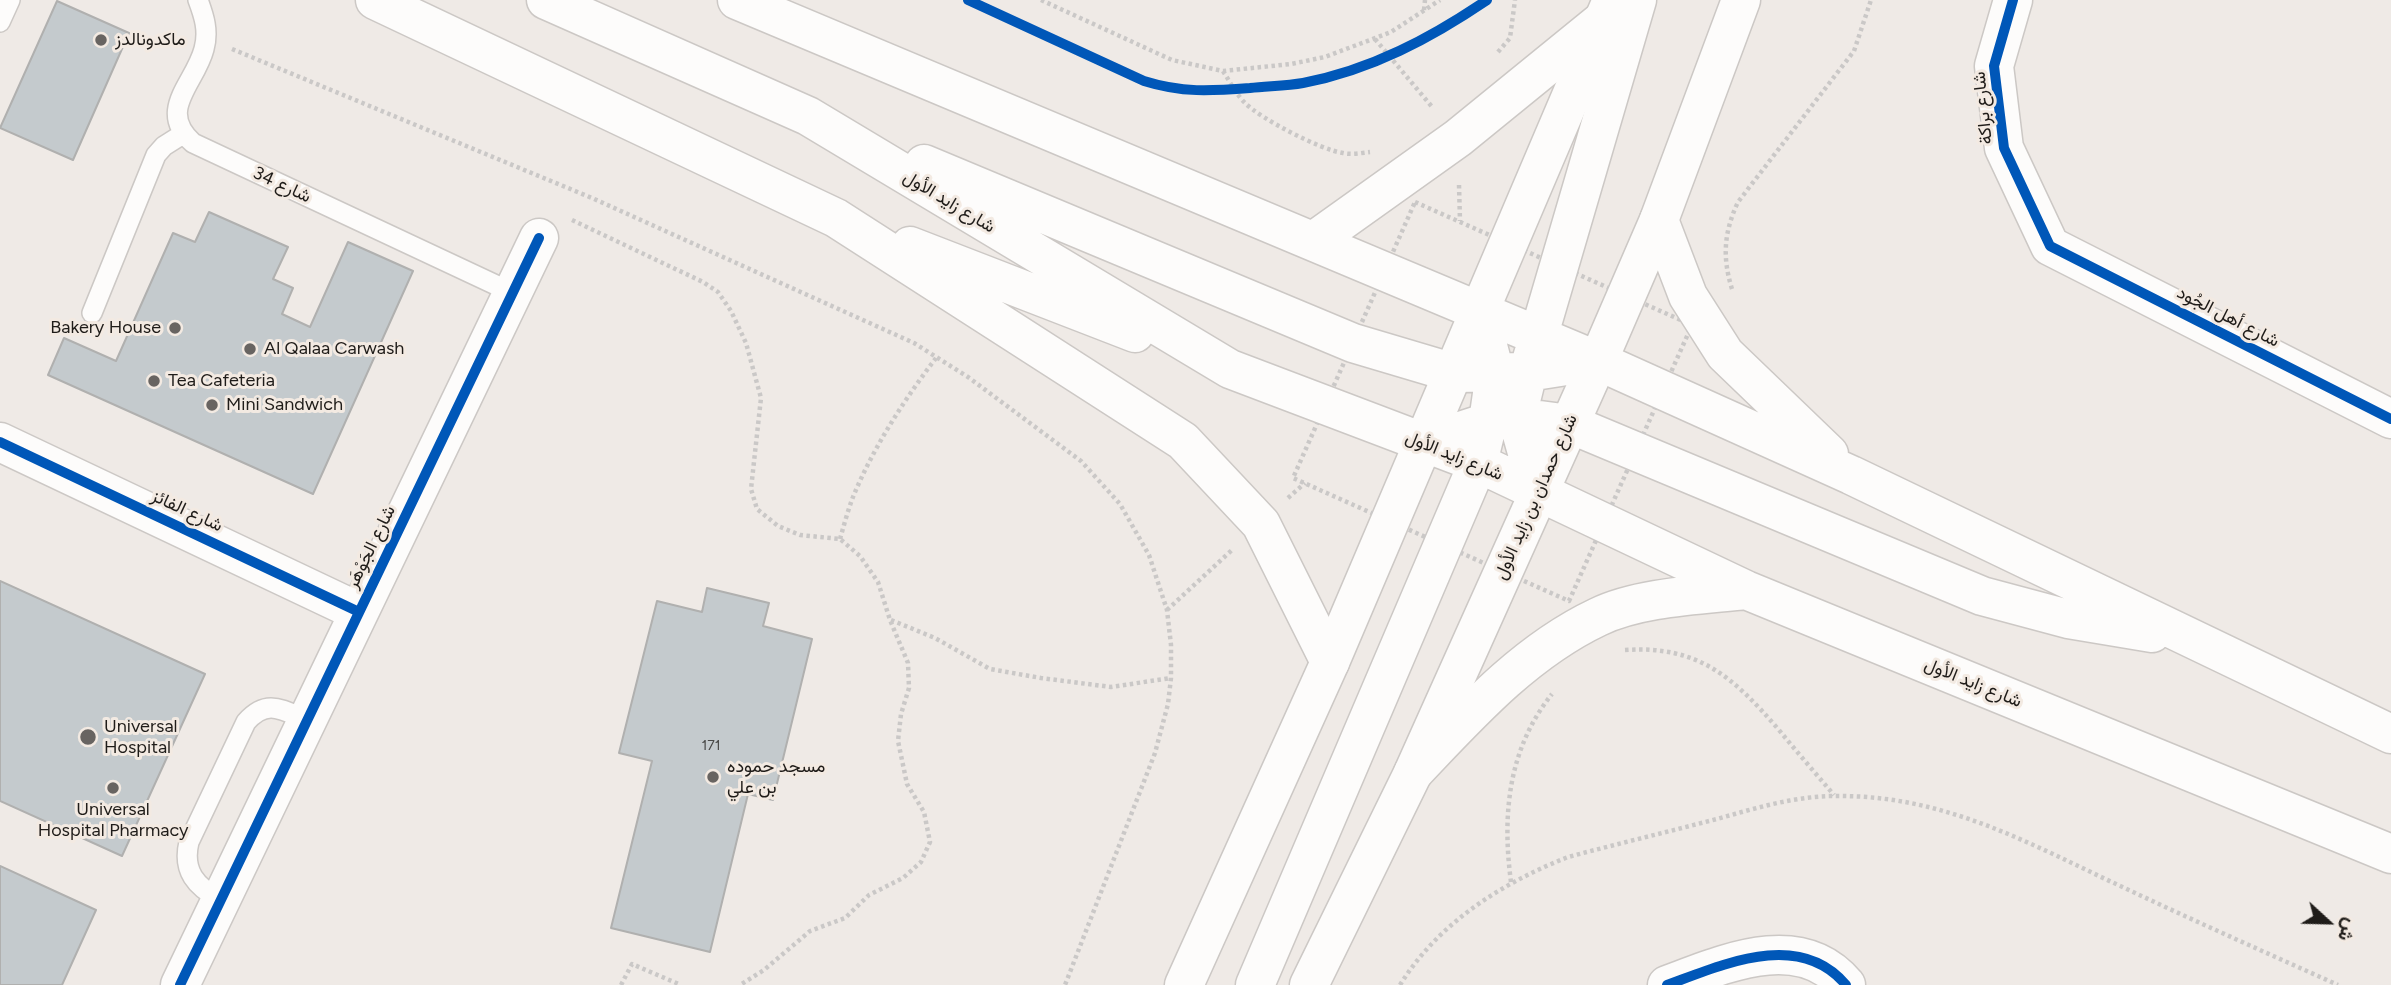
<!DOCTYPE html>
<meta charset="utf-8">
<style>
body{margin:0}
#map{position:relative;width:2391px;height:985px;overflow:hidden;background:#efeae6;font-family:Figtree,Vazirmatn,sans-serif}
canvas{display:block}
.north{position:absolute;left:2293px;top:887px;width:70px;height:70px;-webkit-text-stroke:5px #f3eae2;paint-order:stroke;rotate:112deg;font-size:19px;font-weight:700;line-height:28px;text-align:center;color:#1f1c19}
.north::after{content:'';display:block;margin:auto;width:24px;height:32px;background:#1f1c19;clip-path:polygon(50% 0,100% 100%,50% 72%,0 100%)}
</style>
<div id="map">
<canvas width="2391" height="985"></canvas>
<div class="north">ش</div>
</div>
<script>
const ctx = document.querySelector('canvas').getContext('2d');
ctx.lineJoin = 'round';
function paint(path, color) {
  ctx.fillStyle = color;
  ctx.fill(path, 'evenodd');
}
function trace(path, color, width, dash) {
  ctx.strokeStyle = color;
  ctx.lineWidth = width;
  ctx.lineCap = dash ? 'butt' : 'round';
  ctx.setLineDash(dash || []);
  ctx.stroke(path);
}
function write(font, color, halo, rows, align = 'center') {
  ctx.font = font + ' Figtree,Vazirmatn,sans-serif';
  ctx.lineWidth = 6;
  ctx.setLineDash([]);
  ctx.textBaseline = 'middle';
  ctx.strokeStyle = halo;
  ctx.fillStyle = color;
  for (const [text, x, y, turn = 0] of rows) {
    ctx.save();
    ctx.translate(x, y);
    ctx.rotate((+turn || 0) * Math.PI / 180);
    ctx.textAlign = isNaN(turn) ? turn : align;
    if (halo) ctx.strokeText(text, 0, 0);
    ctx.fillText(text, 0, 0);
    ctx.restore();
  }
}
const building = new Path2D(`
 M 57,1 L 129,33 L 73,160 L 0,128 Z
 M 209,212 L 288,247 L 273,279 L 293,288 L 282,314 L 310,327 L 348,242 L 413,271 L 313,494 L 48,375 L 64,338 L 116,361 L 173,233 L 195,242 Z
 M 0,581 L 205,674 L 122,856 L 0,801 Z
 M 707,588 L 769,603 L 763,626 L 812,639 L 773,800 L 748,794 L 710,952 L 611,928 L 652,761 L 619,753 L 657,601 L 702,612 Z
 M 0,866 L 96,910 L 62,985 L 0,985 Z`);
const path = new Path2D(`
 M 1041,0 L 1172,60 L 1223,71 L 1291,64 L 1325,57 L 1391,32 L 1440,0
 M 1424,10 L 1425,0
 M 1375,39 L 1433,108
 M 232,49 L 592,198 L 914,343 L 968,377 L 1081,461 L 1120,504 L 1149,555 L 1167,610 L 1171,645 L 1171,678 L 1168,704 L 1155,753 L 1065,985
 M 1498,52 L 1510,38 L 1515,0
 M 1223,71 C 1230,82 1236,94 1245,103 C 1261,119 1321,150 1343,153 C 1352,155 1361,153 1370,152
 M 1459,185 L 1460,221
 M 1415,202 L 1692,325 L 1569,601 L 1293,478 Z
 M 572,220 L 703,282 L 718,292 L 731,311 L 746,343 L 761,398 L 751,489 L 757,509 L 778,526 L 800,535 L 840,539 L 860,556 L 878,582 L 890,620 L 908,663 L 909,688 L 901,714 L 898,741 L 907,784 L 924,812 L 930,842 L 921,862 L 903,878 L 869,895 L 845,918 L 810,931 L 764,970 L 740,985
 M 1732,289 C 1722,257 1724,232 1738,202 L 1854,51 L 1871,0
 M 1288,498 L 1305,483
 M 840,539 C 844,525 848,510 853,497 C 873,448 904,400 936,358
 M 1167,610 L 1233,549
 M 891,620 L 935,638 L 990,669 L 1041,678 L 1111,687 L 1171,678
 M 1625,650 C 1699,645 1734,678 1779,730 C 1797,752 1816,774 1834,795
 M 1511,882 C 1502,815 1508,749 1552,694
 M 621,985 L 632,964 L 681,985
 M 1400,985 C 1438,923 1502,883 1568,857 C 1617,844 1667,832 1717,819 C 1756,808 1795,796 1836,796 C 1948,795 2033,846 2131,891 C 2199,923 2269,954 2338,985`);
const service = new Path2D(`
 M 198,0 C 204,16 209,31 204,49 C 195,84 156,110 193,143 L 513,293
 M 0,22 L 10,0
 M 92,313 L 156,155 L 164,146 L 183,134
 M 221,900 C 196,887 182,871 189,842 L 246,722 C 267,698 282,710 307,720`);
const minor = new Path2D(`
 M 2013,0 L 1994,66 L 2004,148 L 2050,246 L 2391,419
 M 0,442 L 359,612
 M 180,985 L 539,238
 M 1667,985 C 1722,965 1799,929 1846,985`);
const secondary = new Path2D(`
 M 1184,985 L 1330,662 L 1612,0
 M 1309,985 L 1413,773 L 1598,361 L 1659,220 L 1741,0`);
const primary = new Path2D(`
 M 375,0 L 836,218 L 1183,441 L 1261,524 L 1330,662
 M 546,0 L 808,116 L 1230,369 L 1478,463 L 1746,590 L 2391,854
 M 737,0 L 1598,361 L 1851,475 L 2391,734
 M 924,164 L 1353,343 L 1454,373 L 1528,372 L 1598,361
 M 1659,220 L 1688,296 L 1725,354 L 1829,454
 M 1315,240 L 1458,138 L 1603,20
 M 910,246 L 1135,333
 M 1423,443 L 1488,422 L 1517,417 L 1570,424 L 1982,596 L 2068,619 L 2152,633
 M 1538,492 L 1517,417 L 1528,372 L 1637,0
 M 1413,773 C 1468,715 1524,652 1598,617 C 1639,597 1700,595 1746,590
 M 1255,985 L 1478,463 L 1488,422 L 1495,373 L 1479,311`);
const cycleway = new Path2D(`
 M 968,0 L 1144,81 C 1182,93 1211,91 1250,88 C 1267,86 1286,86 1303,83 C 1371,70 1431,38 1487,0
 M 2013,0 L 1994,66 L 2004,148 L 2050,246 L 2391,419
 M 0,442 L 359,612
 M 180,985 L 539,238
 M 1667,985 C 1722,965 1799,929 1846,985`);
const markers = [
 [101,40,7,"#686461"],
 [175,328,7,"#686461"],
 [250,349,7,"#686461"],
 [154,381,7,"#686461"],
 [212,405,7,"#686461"],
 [88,737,9,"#686461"],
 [713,777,7,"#686461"],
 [113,788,7,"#686461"]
];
const numberNames = [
 ["171",711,746]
];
const poiNames = [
 ["ماكدونالدز",115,40],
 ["Bakery House",161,328,"right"],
 ["Al Qalaa Carwash",264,349],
 ["Tea Cafeteria",168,381],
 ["Mini Sandwich",226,405],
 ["Universal",104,727],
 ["Hospital",104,748],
 ["مسجد حموده",727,767],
 ["بن علي",727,788],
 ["Universal",113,810,"center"],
 ["Hospital Pharmacy",113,831,"center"]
];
const streetNames = [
 ["شارع براكة",1983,108,-96],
 ["شارع 34",282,185,25],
 ["شارع زايد الأول",949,202,31],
 ["شارع أهل الجُود",2228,317,27],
 ["شارع زايد الأول",1454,456,22],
 ["شارع حمدان بن زايد الأول",1536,497,-66],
 ["شارع الفائز",187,511,25],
 ["شارع الجَوْهَر",371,547,-64],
 ["شارع زايد الأول",1973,683,22]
];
paint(building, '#c4cacd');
trace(building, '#b0b0af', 2);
trace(service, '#ccc8c5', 22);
trace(minor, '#ccc8c5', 41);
trace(secondary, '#ccc8c5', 41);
trace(primary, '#ccc8c5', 41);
trace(path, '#cac8c7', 4.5, [3.5, 3.5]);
trace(service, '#fdfcfb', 19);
trace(minor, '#fdfcfb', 38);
trace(secondary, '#fdfcfb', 38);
trace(primary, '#fdfcfb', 38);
trace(cycleway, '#0057b8', 10);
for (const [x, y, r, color] of markers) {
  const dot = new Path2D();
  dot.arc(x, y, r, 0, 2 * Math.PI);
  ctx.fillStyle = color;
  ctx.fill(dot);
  trace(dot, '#f3eae2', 2.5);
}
write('14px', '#484846', null, numberNames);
write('18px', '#1f1c19', '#f3eae2', poiNames, 'left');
write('18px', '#1f1c19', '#f3eae2', streetNames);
</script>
